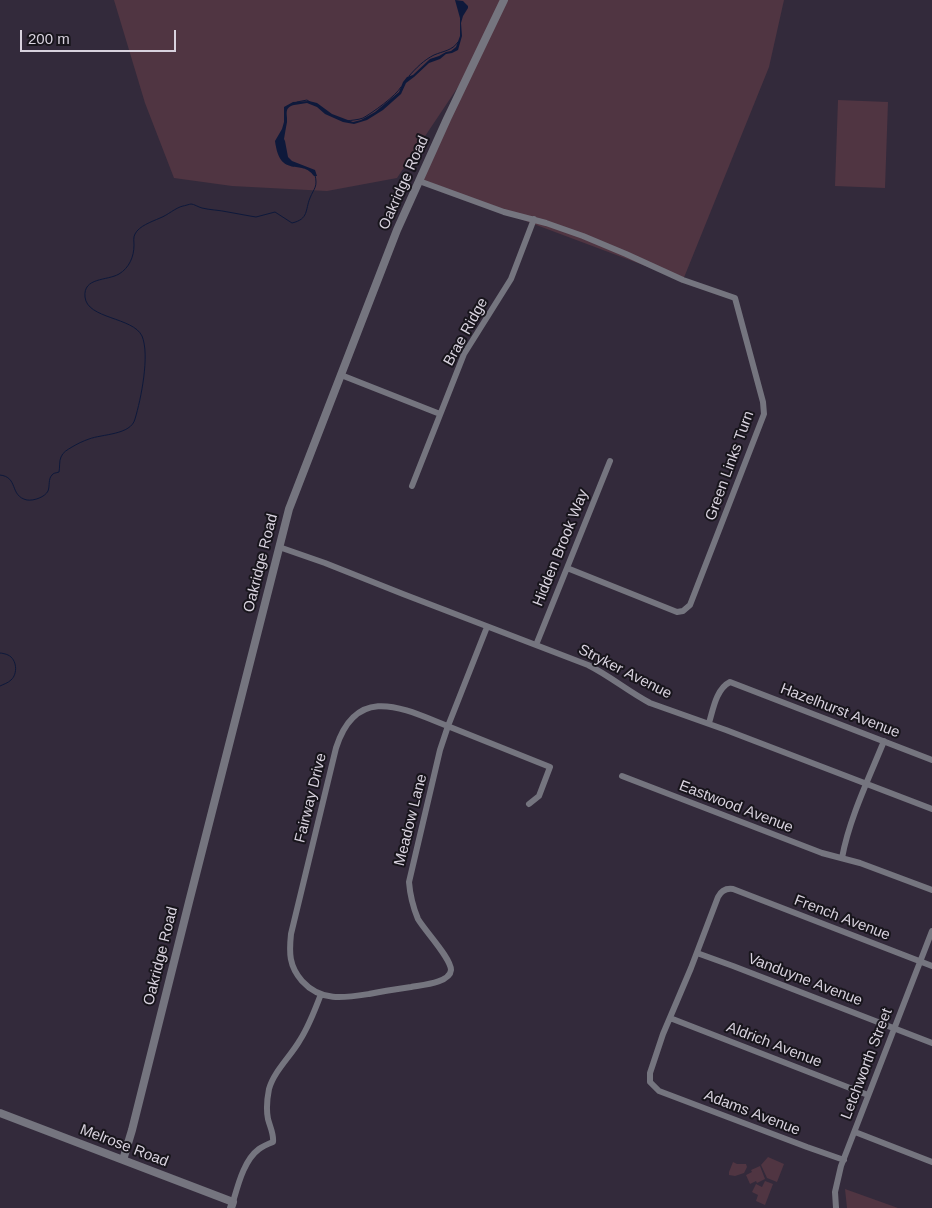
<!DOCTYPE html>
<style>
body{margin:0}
#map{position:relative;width:932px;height:1208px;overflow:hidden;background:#332a3b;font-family:Arial,sans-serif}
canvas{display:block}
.scale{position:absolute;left:20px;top:30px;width:156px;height:22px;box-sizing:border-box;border:2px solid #d8d2de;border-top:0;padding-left:6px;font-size:15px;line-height:18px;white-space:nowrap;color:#d8d2de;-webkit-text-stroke:4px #18151c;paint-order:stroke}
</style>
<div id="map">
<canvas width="932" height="1208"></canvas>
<div class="scale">200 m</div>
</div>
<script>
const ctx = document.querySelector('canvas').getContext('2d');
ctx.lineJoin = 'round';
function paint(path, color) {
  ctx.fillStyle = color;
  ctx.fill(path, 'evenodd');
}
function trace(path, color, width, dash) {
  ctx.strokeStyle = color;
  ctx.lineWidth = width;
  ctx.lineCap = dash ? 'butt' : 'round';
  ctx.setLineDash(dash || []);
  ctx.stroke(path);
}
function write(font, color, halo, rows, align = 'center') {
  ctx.font = font + ' Arial,sans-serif';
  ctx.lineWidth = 4;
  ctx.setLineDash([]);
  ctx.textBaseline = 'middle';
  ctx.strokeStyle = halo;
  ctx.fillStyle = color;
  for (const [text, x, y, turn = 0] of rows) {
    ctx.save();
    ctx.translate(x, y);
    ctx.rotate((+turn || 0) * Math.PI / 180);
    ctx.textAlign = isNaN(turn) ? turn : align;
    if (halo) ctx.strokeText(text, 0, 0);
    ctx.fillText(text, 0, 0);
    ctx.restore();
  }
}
const green = new Path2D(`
 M 114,0 L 784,0 L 769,67 L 683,280 L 419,181 L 462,81 L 397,178 L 327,191 L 232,186 L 174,178 L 145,103 Z
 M 838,100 L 888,102 L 885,188 L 835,186 Z
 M 768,1157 L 784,1164 L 777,1182 L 767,1178 L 761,1165 Z
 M 733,1162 L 737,1164 L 746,1164 L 747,1167 L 744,1173 L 735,1176 L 729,1175 L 729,1172 Z
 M 760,1166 L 765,1179 L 757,1183 L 756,1181 L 750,1184 L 746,1175 L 752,1172 L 751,1170 Z
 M 765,1181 L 773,1184 L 765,1205 L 756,1201 L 758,1195 L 752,1192 L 756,1184 L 762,1187 Z
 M 845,1189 L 898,1208 L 847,1208 Z`);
const water = new Path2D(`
 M 455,0 L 463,1 L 468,6 L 468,8 L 463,16 L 461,23 L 462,36 L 458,50 L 452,53 L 446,54 L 440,59 L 429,63 L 414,77 L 406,83 L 401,94 L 383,110 L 367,120 L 354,124 L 343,122 L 325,114 L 317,107 L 307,103 C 302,104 299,104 294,105 C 283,108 288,115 287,122 C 286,127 285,133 284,139 L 285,141 L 288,157 L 292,161 L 315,170 L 317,176 L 314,176 C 302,158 280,180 275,141 L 282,129 L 284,122 L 284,107 L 293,102 L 309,101 L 317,103 L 332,114 L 353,122 L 361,120 L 375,112 L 399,92 L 403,82 L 407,77 L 413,75 L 430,59 L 439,56 L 446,52 L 451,51 L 456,47 L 460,36 L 460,18 Z`);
const stream = new Path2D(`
 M 409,76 C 416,68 424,60 434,55 C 443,51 452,51 458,42
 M 297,102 L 307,100 L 310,102
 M 347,121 C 352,120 358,120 363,118 C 372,113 396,96 401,87
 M 0,475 C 19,477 9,496 27,500 C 34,501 45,497 48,491 C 50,486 48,479 52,475 C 53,473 56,473 59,472 C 60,467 59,461 61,457 C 63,452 67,450 72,447 C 77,444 83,441 89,439 C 102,434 131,435 135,419 C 141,399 150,355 142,336 C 133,317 87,319 85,297 C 83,277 107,281 119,274 C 129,268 134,257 134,245 C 134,241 133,238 135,234 C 139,226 151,222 160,218 C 168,215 175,208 183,206 C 184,206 190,204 191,204 C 194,204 198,207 202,208 C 210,210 219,210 228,212 C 235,213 243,215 250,216 L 256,217 L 275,212 L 292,223 C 309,219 305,210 310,198 C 314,188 318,187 315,175
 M 0,653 C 2,653 6,654 8,655 C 17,659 18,674 11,680 C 8,683 4,684 0,686`);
const minor = new Path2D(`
 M 419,181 L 504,212 L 546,223 L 583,236 L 626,254 L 683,280 L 735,298 L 763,402 L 764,414 L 690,605 L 683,611 L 677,612 L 567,568
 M 341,375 L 440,414
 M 412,486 L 464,354 L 511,279 L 534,219
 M 279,547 L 325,563 L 403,594 L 588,665 C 610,676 629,692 650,703 L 726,730 L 932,809
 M 487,627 L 448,726 L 440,750 L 409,882 C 410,895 413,907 418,919 C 425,931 451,958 451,970 C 450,983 421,985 411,987 C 397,989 383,991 369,994 C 344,998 321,1002 302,981 C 289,966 289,953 291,934 L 336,748 C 356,685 400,707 445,725 L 550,767 L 539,796 L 529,804
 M 536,645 L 610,461
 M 709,723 C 713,710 716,689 730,682 L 932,760
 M 622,776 L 822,853 L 860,863 L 932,890
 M 842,858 C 849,819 869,778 884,741
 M 697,953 L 733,966 L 932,1043
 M 670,1018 L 868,1095
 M 855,1132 L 932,1162
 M 844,1160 L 807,1147 L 659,1091 L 650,1082 L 650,1073 L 663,1034 L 691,968 L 718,897 C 721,891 726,888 733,889 L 932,966
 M 233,1202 C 238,1185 244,1160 259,1149 C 263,1146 268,1144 273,1142 C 274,1134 270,1127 268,1119 C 266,1109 267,1099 269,1089 C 274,1071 291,1056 300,1040 C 309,1026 315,1010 321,994
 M 836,1208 L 835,1192 L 841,1166 L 932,931`);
const tertiary = new Path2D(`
 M 0,1113 L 233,1202 L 231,1208
 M 123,1160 L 132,1130 L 189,902 L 289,509 L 397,230 L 447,119 L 504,0`);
const streetNames = [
 ["Oakridge Road",404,183,-66],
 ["Brae Ridge",466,332,-61],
 ["Green Links Turn",730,466,-70],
 ["Hidden Brook Way",561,548,-68],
 ["Oakridge Road",261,563,-76],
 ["Stryker Avenue",625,672,27],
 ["Hazelhurst Avenue",840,711,21],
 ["Fairway Drive",311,798,-76],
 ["Eastwood Avenue",736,807,21],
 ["Meadow Lane",411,820,-76],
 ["French Avenue",842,918,21],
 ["Oakridge Road",161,956,-76],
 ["Vanduyne Avenue",805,980,21],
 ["Aldrich Avenue",774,1045,21],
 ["Letchworth Street",867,1064,-69],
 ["Adams Avenue",752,1113,21],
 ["Melrose Road",124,1146,21]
];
paint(green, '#503542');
paint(water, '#0e193b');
trace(stream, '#0e193b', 1);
trace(minor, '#75757f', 6);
trace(tertiary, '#75757f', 8);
write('15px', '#d8d2de', '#18151c', streetNames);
</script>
